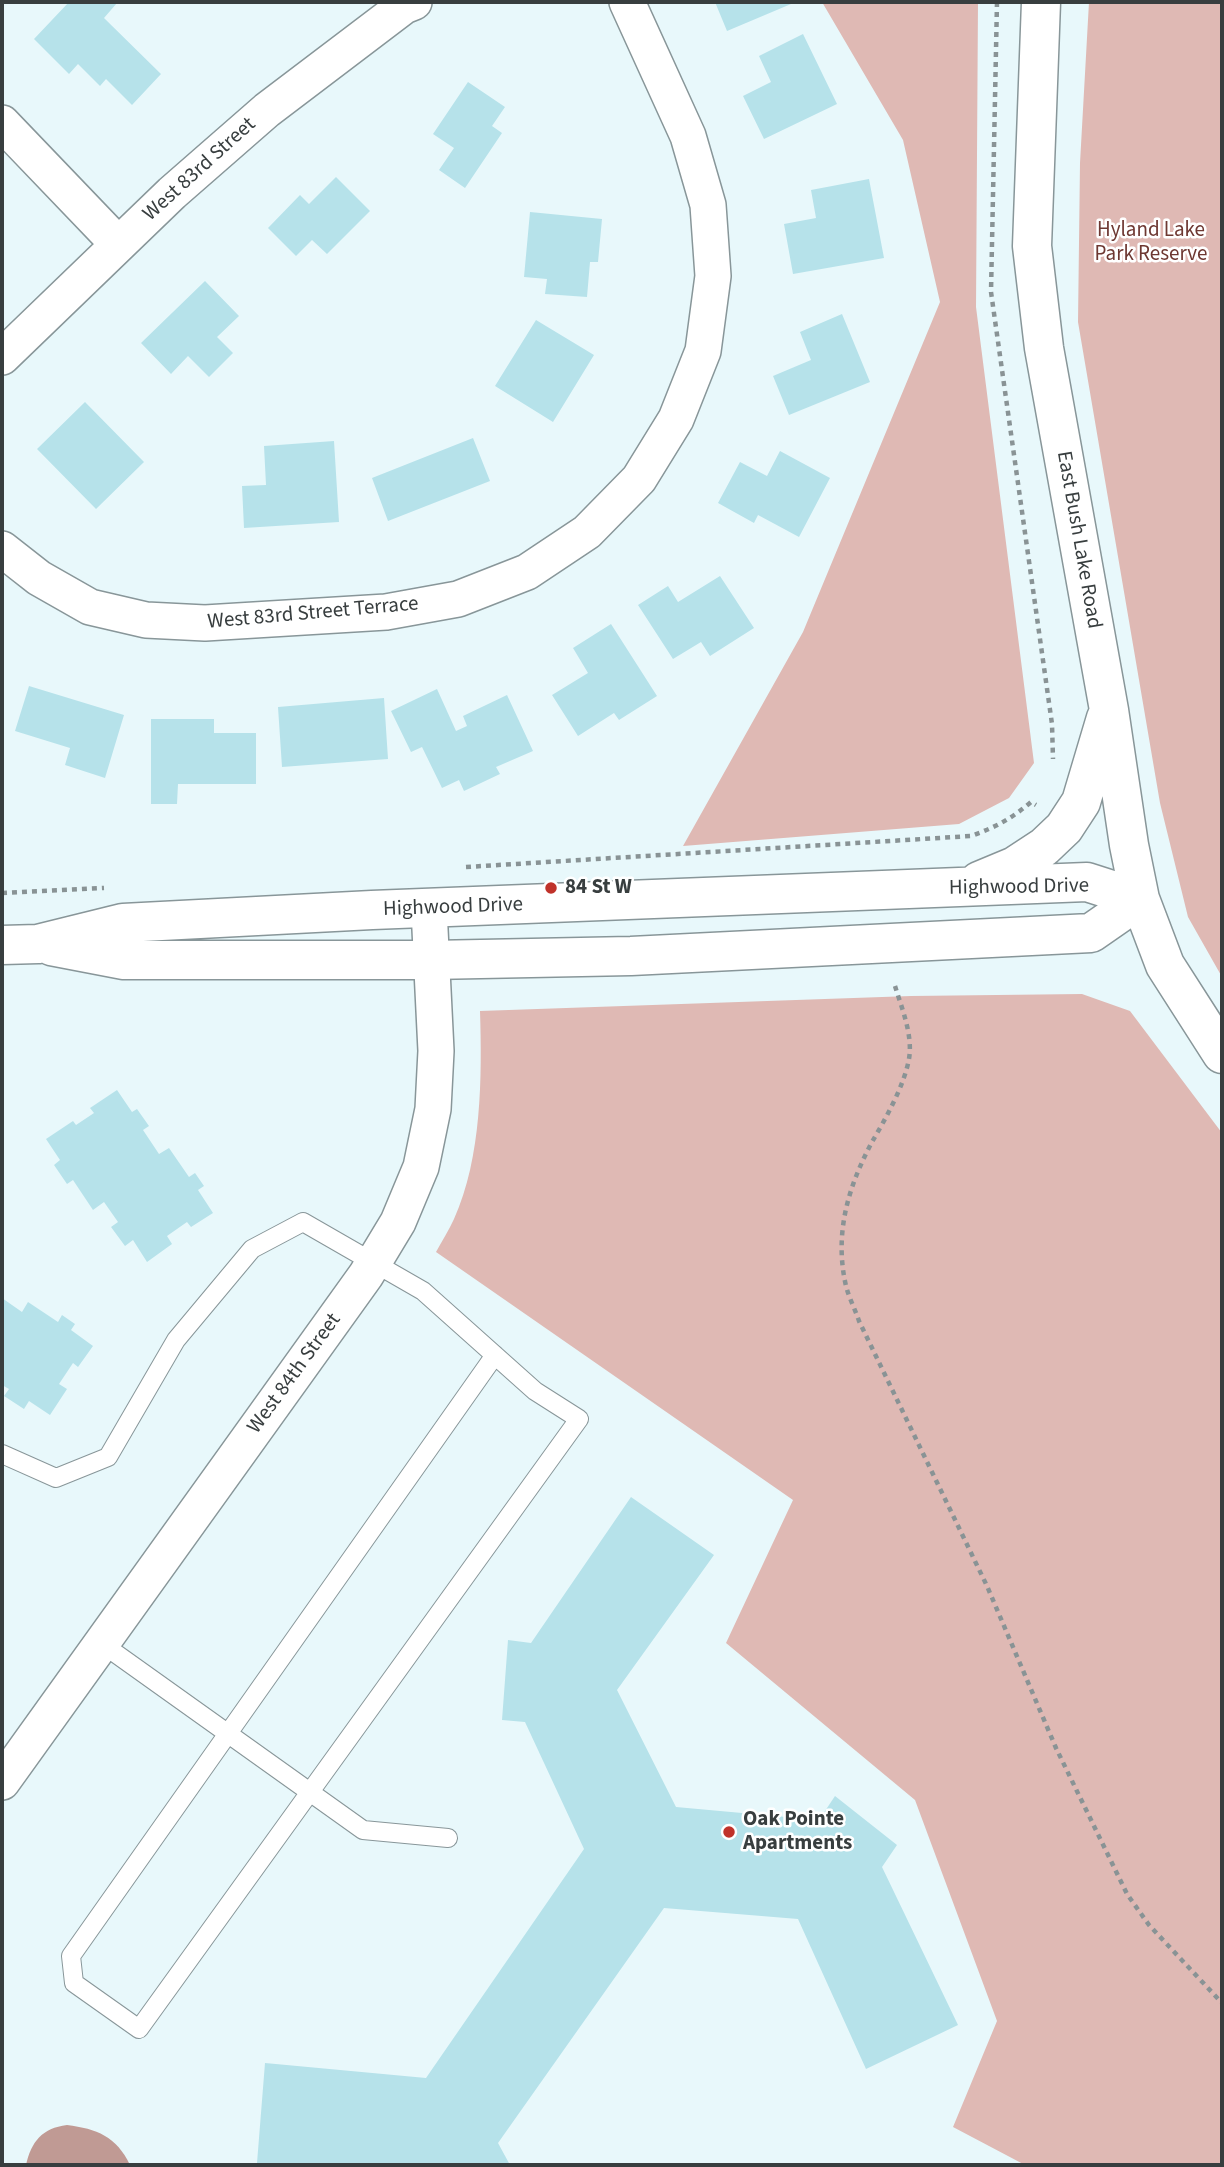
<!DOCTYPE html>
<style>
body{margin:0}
#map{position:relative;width:1224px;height:2167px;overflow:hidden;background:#e8f8fb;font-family:"Source Sans 3",sans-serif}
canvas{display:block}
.frame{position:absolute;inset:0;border:4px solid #383e3f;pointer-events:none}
</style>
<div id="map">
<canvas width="1224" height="2167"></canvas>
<div class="frame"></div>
</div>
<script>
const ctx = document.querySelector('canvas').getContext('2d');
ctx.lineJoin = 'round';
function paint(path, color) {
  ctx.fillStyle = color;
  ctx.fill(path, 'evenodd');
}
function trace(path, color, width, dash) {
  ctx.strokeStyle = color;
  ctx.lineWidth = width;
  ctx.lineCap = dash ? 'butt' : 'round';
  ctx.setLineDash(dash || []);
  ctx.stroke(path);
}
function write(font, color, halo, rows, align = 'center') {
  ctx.font = font + ' "Source Sans 3",sans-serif';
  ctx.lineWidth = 5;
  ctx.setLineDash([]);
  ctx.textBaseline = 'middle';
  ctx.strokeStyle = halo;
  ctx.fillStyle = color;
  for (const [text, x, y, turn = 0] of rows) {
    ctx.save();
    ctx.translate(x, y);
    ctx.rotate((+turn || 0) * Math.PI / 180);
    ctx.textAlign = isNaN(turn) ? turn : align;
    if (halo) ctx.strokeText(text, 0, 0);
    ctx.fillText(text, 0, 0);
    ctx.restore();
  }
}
const green = new Path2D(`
 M 822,2 L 978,2 L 976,307 L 1034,763 L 1009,798 L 959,824 L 683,846 L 803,632 L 940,302 L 903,140 Z
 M 1089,2 L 1222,2 L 1222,977 L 1188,917 L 1160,803 L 1078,322 L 1080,163 Z
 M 1082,994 L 1130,1011 L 1222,1133 L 1222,2165 L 1025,2165 L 953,2127 L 997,2021 L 915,1800 L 726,1643 L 793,1500 L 436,1252 C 442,1241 449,1230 454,1219 C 482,1157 482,1077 480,1011 L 911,996 Z`);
const water = new Path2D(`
 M 67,2125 C 97,2129 116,2136 130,2165 L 26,2165 C 31,2142 42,2128 67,2125 Z`);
const building = new Path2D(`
 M 69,2 L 115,2 L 117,3 L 104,18 L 161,74 L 132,105 L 106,79 L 100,86 L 78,64 L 69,74 L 34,39 Z
 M 715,2 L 790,2 L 791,4 L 727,31 Z
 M 803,34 L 837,104 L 764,139 L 743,96 L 771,82 L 759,56 Z
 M 468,82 L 505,107 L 492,126 L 502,133 L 465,188 L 439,170 L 454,148 L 433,134 Z
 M 336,177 L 370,211 L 327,254 L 312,240 L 296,256 L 268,228 L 300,195 L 309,204 Z
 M 869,179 L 884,258 L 793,274 L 784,224 L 816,218 L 811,190 Z
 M 530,212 L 602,219 L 598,262 L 590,262 L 587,297 L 545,294 L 547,279 L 524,277 Z
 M 205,281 L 239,316 L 217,337 L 233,353 L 209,377 L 188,356 L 171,374 L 141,343 Z
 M 842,314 L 870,382 L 789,415 L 773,376 L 811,360 L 800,332 Z
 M 536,320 L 594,355 L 553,422 L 495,386 Z
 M 85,402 L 144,462 L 96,509 L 37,449 Z
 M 473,438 L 490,481 L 388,521 L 372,478 Z
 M 334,441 L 339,522 L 244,528 L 242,486 L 266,485 L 264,446 Z
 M 780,451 L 830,478 L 799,537 L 758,515 L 754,523 L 718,503 L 740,462 L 767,476 Z
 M 720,576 L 754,628 L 710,656 L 701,642 L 673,659 L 638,605 L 668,586 L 678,602 Z
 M 611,624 L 657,696 L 619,720 L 614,713 L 578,736 L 552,695 L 588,673 L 573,648 Z
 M 29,686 L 124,715 L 105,778 L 65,765 L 70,748 L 15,731 Z
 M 437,689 L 456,731 L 467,726 L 463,716 L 507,695 L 533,751 L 496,767 L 500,774 L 464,791 L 459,780 L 442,788 L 422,747 L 411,752 L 391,711 Z
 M 384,698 L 388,759 L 282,767 L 278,707 Z
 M 151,719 L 214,719 L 214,733 L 256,733 L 256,784 L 178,784 L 177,804 L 151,804 Z
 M 117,1090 L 132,1112 L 137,1109 L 149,1126 L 143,1130 L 159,1154 L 169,1148 L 189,1177 L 195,1173 L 204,1186 L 198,1190 L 213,1213 L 191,1227 L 187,1222 L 167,1236 L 172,1244 L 147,1262 L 133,1240 L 125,1246 L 111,1227 L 118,1222 L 104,1202 L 93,1210 L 73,1180 L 67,1184 L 54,1165 L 60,1160 L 46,1139 L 73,1121 L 76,1125 L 94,1113 L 90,1108 Z
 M 2,1298 L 22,1312 L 28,1302 L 58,1322 L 62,1315 L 75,1324 L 71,1330 L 93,1346 L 78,1367 L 73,1363 L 59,1384 L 67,1389 L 50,1415 L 29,1401 L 24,1409 L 4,1396 L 9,1389 L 2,1385 Z
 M 631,1497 L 714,1555 L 617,1690 L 676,1807 L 819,1820 L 835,1796 L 897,1845 L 882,1867 L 958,2025 L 866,2069 L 798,1919 L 664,1908 L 498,2143 L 510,2165 L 287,2165 L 257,2163 L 265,2063 L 426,2078 L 584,1849 L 525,1722 L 502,1720 L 508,1640 L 531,1643 Z`);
const path = new Path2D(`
 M 997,2 L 991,292 L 1052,724 L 1053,759
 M 466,867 L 971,836 C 996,827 1011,819 1031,802 L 1036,805
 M 2,893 L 104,888
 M 895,986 C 902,1009 913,1035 909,1059 C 904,1086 886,1118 872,1142 C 848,1187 834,1234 846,1286 C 849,1298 855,1309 859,1321 L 987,1586 L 1056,1748 L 1127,1894 L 1149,1925 L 1222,2003`);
const lane = new Path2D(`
 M 2,1454 L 56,1478 L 108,1457 L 176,1340 L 252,1249 L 303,1222 L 423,1291 L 535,1391 L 579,1419 L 139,2029 L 74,1983 L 71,1956 L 495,1355
 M 101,1643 L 363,1830 L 448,1838`);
const street = new Path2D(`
 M 2,123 L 118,244
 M 2,357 L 172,193 L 267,110 L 404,6 L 414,2
 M 2,549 L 39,578 L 90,607 L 146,620 L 205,623 L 386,612 L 458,599 L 527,572 L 587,532 L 639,479 L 676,419 L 703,351 L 713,276 L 708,205 L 688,136 L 627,2
 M 2,1782 L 366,1275 L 398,1222 L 421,1167 L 433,1109 L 436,1051 L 429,909`);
const secondary = new Path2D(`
 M 1041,2 L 1032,246 L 1044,348 L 1109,710 L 1129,845 L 1140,899 L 1165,965 L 1222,1054
 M 979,881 L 1015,866 L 1044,847 L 1064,828 L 1081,802 L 1106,718
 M 2,945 L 38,944 L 123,923 L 372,910 L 1087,882 L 1140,899
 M 51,946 L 124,960 L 431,960 L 631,956 L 1091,933 L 1140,899`);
const markers = [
 [551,888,7,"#c0322a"],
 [729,1832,7,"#c0322a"]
];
const streetNames = [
 ["West 83rd Street",200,170,-42],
 ["East Bush Lake Road",1078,540,80],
 ["West 83rd Street Terrace",313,614,-5],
 ["Highwood Drive",1019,888,-1],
 ["Highwood Drive",453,908,-2],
 ["West 84th Street",295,1374,-54]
];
const parkNames = [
 ["Hyland Lake",1151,231],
 ["Park Reserve",1151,255]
];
const poiNames = [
 ["84 St W",565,888],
 ["Oak Pointe",743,1820],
 ["Apartments",743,1844]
];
paint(green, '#dfb9b4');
paint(water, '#c09a94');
paint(building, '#b6e2ea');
trace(lane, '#889699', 20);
trace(street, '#889699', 38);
trace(secondary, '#889699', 41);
trace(path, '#899395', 4.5, [5, 5]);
trace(lane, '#fff', 18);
trace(street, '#fff', 35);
trace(secondary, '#fff', 38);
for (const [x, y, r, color] of markers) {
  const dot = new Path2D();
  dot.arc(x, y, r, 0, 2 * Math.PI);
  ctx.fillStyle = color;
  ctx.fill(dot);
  trace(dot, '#fff', 2.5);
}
write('21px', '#383e3f', '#fff', streetNames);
write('21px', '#6e3832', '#fff', parkNames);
write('bold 21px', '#383e3f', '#fff', poiNames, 'left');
</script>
